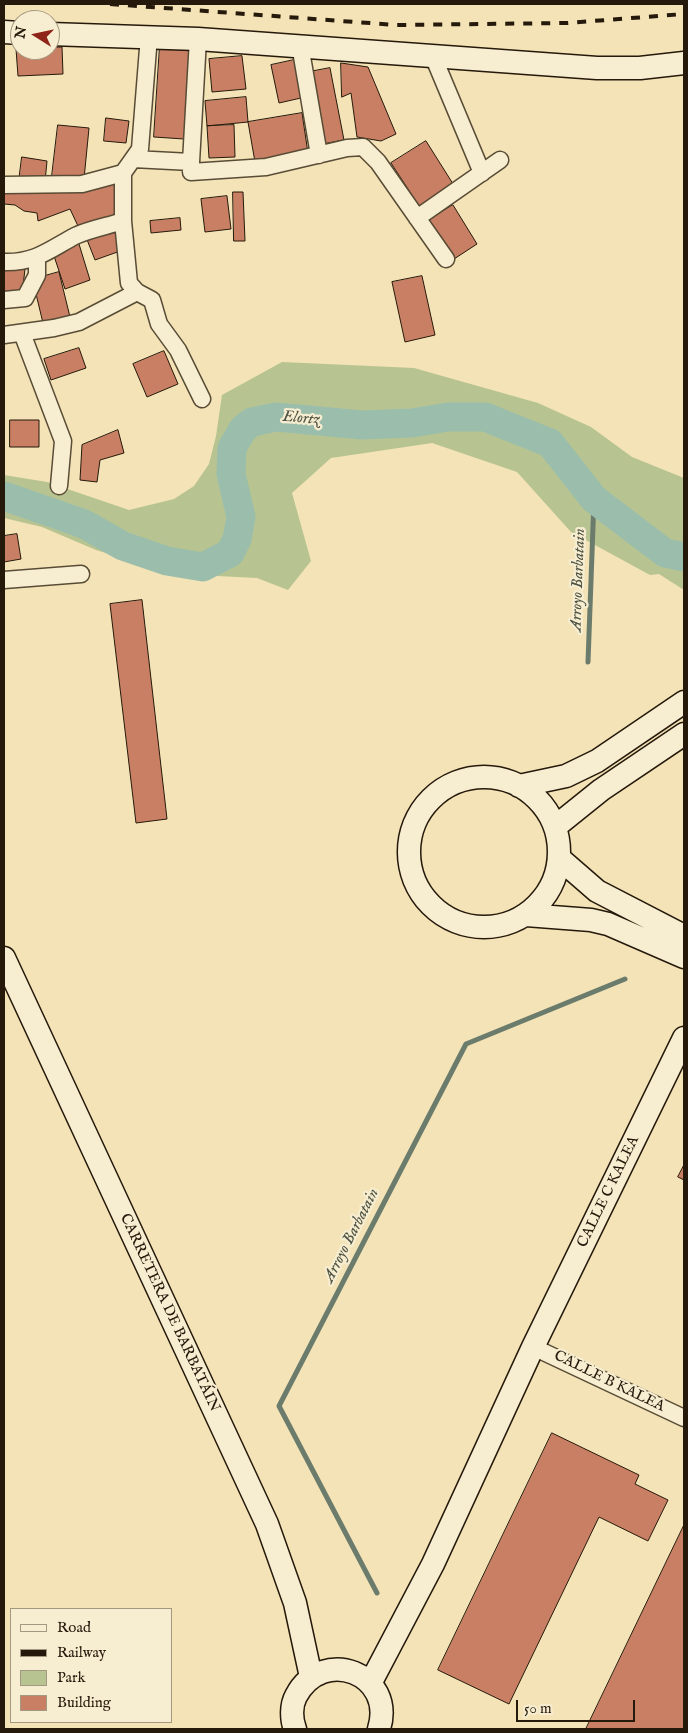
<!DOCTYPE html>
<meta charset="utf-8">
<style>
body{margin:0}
#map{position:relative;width:688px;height:1733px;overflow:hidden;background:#f3e3b6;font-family:"IM FELL English",serif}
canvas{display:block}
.frame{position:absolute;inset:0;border:5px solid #25190b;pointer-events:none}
.legend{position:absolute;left:10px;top:1608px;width:162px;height:115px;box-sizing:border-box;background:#f7edd0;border:1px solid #a39881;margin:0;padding:6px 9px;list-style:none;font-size:15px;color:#25190b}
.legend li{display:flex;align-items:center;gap:10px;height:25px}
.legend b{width:25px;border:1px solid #a39881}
.north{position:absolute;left:10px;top:10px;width:50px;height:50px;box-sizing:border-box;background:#f7edd0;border:1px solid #a39881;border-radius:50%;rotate:280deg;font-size:14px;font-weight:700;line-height:20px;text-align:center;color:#25190b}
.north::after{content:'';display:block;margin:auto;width:18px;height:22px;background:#8f2418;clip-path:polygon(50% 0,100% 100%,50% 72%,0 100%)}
.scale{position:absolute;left:516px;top:1700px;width:119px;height:22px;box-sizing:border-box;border:2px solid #25190b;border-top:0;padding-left:6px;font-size:15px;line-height:18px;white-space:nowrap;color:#25190b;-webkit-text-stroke:4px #f7edd0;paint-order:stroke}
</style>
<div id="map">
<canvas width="688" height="1733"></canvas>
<div class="frame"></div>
<ul class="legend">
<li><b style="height:6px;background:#f7edd0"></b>Road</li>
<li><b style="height:6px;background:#25190b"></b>Railway</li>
<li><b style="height:14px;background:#b7c491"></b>Park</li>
<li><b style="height:14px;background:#c97f63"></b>Building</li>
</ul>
<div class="north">N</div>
<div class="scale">50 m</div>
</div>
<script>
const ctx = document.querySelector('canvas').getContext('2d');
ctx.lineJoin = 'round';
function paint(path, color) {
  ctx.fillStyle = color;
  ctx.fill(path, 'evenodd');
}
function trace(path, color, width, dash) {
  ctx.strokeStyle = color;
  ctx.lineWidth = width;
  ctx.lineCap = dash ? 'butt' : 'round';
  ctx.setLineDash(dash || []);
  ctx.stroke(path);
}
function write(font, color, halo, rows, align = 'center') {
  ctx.font = font + ' "IM FELL English",serif';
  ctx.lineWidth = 4.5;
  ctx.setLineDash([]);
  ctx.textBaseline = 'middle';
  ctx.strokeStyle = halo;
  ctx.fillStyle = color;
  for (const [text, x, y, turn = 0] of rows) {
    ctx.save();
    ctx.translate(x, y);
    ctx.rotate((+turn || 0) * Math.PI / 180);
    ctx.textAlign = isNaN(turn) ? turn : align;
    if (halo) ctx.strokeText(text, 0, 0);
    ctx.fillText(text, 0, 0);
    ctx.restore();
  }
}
const green = new Path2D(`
 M 282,362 L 414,368 L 538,403 L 591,427 L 632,457 L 684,478 L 684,590 L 659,574 L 650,575 L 571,532 L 517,472 L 432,443 L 331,458 L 292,493 L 311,561 L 288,590 L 257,578 L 176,574 L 96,550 L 42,527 L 4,518 L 4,475 L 47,482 L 129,510 L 174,499 L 194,486 L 209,464 L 216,436 L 222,395 Z`);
const stream = new Path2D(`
 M 588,662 L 594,499
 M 377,1593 L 279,1406 L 466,1044 L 625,979`);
const river = new Path2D(`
 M 4,496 L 84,524 L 123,546 L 167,561 L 203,567 L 230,553 L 237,539 L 241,517 L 231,474 L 232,448 L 243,429 L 252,422 L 276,417 L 362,425 L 412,423 L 448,417 L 485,417 L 550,443 L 594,499 L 665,553 L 684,557`);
const building = new Path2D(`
 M 160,45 L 190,47 L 184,139 L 154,137 Z
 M 50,47 L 62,47 L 63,74 L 18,76 L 16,49 L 50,50 Z
 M 242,56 L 246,89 L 212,92 L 209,59 Z
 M 294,60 L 301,98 L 279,103 L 271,65 Z
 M 341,63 L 368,67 L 396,134 L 381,141 L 357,137 L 351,93 L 342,97 Z
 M 330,68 L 344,140 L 323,144 L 309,72 Z
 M 246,97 L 248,122 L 207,126 L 205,101 Z
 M 302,113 L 308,153 L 255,162 L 248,122 Z
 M 106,118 L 129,121 L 126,143 L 104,141 Z
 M 58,125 L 89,128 L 84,179 L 52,176 Z
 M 234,125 L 235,157 L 209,158 L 207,126 Z
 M 426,141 L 455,187 L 421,209 L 391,163 Z
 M 22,157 L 47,161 L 45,182 L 19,181 Z
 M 118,181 L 120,214 L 78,226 L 70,209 L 38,221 L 37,213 L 24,211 L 15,205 L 4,204 L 4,193 Z
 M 233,192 L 243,192 L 245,241 L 234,241 Z
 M 227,196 L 231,229 L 205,232 L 201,199 Z
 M 453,205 L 477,244 L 454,259 L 429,220 Z
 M 180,218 L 181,230 L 151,233 L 150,221 Z
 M 116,227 L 123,250 L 95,260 L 86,237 Z
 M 79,244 L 90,280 L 65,289 L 53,253 Z
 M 4,267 L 25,269 L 22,295 L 4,293 Z
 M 59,272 L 70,317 L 43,323 L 36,294 L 41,277 Z
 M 422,276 L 435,335 L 405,342 L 392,282 Z
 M 79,348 L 86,368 L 51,380 L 44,359 Z
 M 164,351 L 178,384 L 147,397 L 133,364 Z
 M 10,420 L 39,420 L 39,447 L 10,447 Z
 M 118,430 L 124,453 L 100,460 L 97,482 L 80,480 L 82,445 Z
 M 17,534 L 21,559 L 4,562 L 4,536 Z
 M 142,600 L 167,819 L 136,823 L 110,604 Z
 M 684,1165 L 684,1180 L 678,1177 Z
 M 552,1433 L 639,1475 L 635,1484 L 668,1500 L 648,1541 L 599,1517 L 509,1704 L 438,1670 Z
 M 684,1525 L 684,1729 L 586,1729 Z`);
const street = new Path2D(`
 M 149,36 L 140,149 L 123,173 L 123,221 L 129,283 L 137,292 L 152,300 L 159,324 L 178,350 L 202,399
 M 300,45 L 319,155
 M 433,56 L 482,173
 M 133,159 L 191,162 L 191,172 L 266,167 L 347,148 L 363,147 L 378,162 L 446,259
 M 191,162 L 198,39
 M 4,185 L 82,184 L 123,173
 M 417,218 L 500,160
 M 4,262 C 35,263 49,250 75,236 C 90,229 108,226 123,221
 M 4,300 L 25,298 L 37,275 L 37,258
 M 22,333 L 63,441 L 59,486
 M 4,335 L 54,328 L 79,322 L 137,292
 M 4,580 L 81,574
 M 533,1347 L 684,1418`);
const secondary = new Path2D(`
 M 4,32 L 20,33
 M 50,34 L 198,39 L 597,68 L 640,68 L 684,63
 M409 852a75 75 0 1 1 150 0a75 75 0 1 1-150 0Z
 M 519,786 L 566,776 L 597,761 L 684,702
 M 555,827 L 601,790 L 684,734
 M 559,858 L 597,891 L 684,936
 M 526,915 L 591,920 L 608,924 L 684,957
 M 4,958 L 267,1524 L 295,1603 L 311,1677
 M 371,1682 L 433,1564 L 533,1347 L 684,1038
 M 295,1729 C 291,1719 291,1705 296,1696 C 323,1645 396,1674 379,1729`);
const rail = new Path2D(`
 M 110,4 L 396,25 L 567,23 L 684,14`);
const streetNames = [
 ["CALLE C KALEA",609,1192,-64],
 ["CARRETERA DE BARBATÁIN",169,1313,65],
 ["CALLE B KALEA",609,1382,26]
];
const waterNames = [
 ["Elortz",301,419,5],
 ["Arroyo Barbatain",579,580,-88],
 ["Arroyo Barbatain",352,1236,-63]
];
paint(green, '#b7c491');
trace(stream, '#6c7c6c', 5);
trace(river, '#9bbeac', 29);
paint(building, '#c97f63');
trace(building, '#25190b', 1);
trace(street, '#584c36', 19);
trace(secondary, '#25190b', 25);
trace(street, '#f7edd0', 16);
trace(secondary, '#f7edd0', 22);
trace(rail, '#25190b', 4, [9, 9]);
write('15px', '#25190b', '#f7edd0', streetNames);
write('italic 16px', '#4e5343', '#f7edd0', waterNames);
</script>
